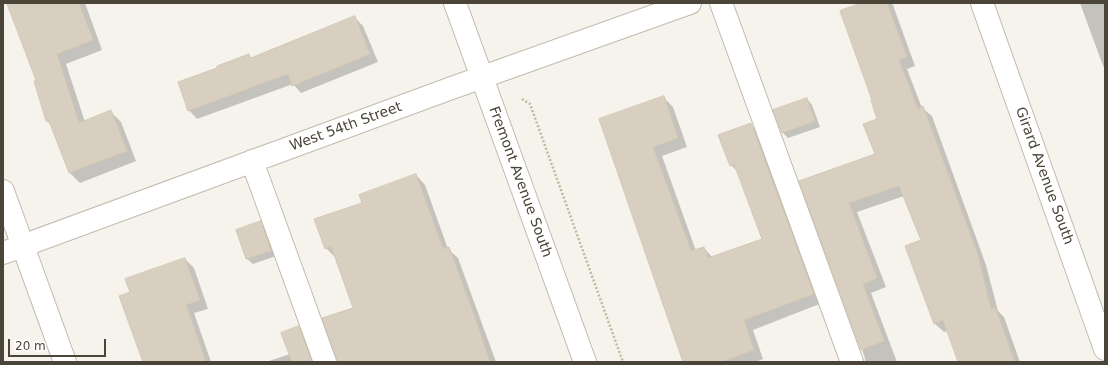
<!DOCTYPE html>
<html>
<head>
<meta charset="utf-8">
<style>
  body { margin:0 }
  #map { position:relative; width:1108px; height:365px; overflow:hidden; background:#f6f3ec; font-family:"DejaVu Sans",sans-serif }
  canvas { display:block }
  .frame { position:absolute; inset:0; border:4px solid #4b4439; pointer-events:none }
  .scale { position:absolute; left:8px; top:339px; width:98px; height:18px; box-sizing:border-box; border:2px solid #4b4439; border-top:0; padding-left:5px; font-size:12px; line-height:14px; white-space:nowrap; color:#4b4439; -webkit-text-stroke:3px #fff; paint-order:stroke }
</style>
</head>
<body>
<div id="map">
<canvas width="1108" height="365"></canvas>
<div class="frame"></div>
<div class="scale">20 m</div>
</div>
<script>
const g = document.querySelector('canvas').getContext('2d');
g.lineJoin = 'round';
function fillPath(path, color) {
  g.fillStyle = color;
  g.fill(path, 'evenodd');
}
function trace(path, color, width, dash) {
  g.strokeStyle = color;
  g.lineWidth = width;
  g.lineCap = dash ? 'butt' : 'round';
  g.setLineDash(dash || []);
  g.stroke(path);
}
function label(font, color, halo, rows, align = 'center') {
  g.font = font + ' "DejaVu Sans",sans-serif';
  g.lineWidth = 3;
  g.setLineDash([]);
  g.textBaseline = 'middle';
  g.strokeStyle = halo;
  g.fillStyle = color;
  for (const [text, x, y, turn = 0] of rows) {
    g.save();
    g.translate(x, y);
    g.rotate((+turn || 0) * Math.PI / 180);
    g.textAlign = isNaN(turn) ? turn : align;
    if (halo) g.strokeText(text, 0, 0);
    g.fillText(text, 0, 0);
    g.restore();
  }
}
fillPath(new Path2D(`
  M9,3H85L102,50L66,64L85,122L111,112L121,122L136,161L80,183L70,173L51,125L47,121L38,81Z
  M864,3H891L893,5L915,66L907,69L922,108L932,116L986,265L998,311L1004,317L1020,362H962L948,331L944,332L934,323L922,241L904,196L857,212L886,287L871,293L897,362H865V358L800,181L876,155L878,119L874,101Z
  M1080,3H1105V68L1103,66Z
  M355,18L363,26L378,62L301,93L293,84L197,119L189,110L219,68L248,55L252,59Z
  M663,97L673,107L687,147L662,156L696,251L704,248L713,258L763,239L738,172L731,165L750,124L759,133L822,303L753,330L763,359L755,362H684L600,120Z
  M807,99L812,105L820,127L788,138L782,132Z
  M416,175L425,185L448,249L458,258L496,362H344L354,308L336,257H335L326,248L363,203Z
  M260,223L266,228L276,256L253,264L247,259L237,231Z
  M185,259L194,268L208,309L194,313L211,362H144L131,293Z
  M299,328L307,336L317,362H266L290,354Z`), '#0003');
const building = new Path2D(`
  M7,3H79L93,40L57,54L79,123L111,110L127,151L69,173L49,121H46L34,81H36Z
  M861,3H887L907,57L899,60L918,109L923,106L978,255L991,309L995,307L1015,362H958L943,320L934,324L905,246L921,240L899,186L849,203L877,278L863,284L884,341L861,350L799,181L875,154L863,124L877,119L871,100H872L840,11Z
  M355,16L370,54L292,86L288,74L188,111L178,82L217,68V66L249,54L250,58Z
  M664,96L678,138L653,147L691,251L704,247L708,258L762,239L734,164L730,166L718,135L751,123L814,294L744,320L754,350L721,362H683L599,119Z
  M807,98L815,121L782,133L773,110Z
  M416,174L443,249L449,247L476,320L490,362H337L322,318L353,308L331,246L325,249L314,219L362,203L359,195Z
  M261,221L271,251L246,259L236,230Z
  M185,258L200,300L186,305L206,362H143L119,296L130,292L125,279Z
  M299,326L312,362H292L281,333Z`);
fillPath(building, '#d8cfc1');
trace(building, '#d3c7b4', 1);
const minor = new Path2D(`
  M455,3L585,362
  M721,3L852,362
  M982,3L1105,349
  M252,161L325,362
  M3,191L65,362
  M3,253L449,89L690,3`);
trace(minor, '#c2bbae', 24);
trace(new Path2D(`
  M522,99L530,104L623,362`), '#c4b79f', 2.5, [2, 2]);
trace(minor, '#fff', 22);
label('14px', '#4b4439', '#fff', [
  ["West 54th Street",346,127,-20],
  ["Girard Avenue South",1044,176,70],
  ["Fremont Avenue South",520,182,70]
]);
</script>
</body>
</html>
